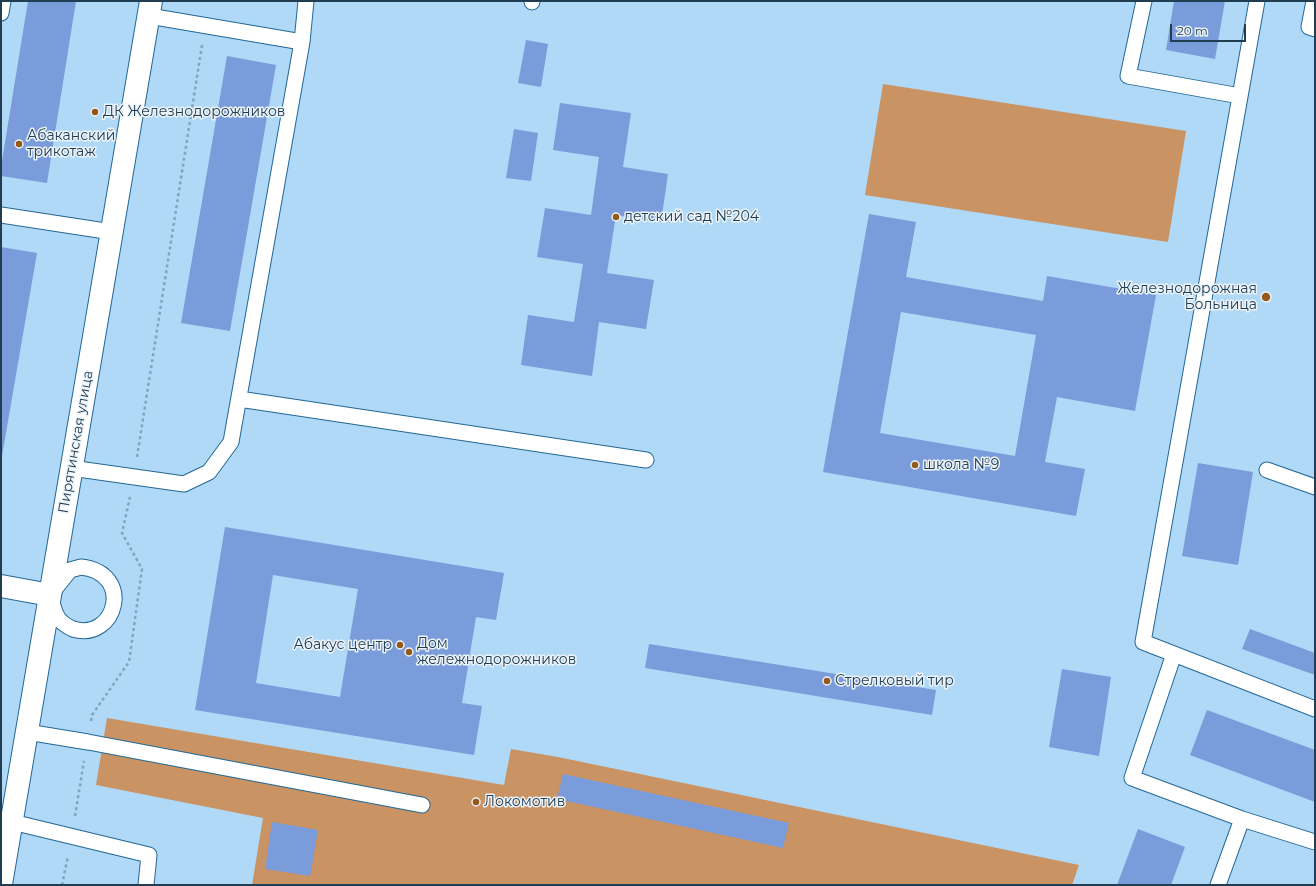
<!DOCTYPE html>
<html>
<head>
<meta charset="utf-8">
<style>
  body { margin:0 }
  #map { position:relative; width:1316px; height:886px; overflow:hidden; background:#b0d8f7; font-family:Montserrat,sans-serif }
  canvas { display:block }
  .frame { position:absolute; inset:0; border:2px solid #213d52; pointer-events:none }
  .scale { position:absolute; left:1170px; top:24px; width:76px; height:18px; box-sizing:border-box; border:2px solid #213d52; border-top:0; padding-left:5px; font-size:12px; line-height:14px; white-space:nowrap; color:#213d52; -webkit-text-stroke:3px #edf4f9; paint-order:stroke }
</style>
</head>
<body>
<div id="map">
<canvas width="1316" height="886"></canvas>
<div class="frame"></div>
<div class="scale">20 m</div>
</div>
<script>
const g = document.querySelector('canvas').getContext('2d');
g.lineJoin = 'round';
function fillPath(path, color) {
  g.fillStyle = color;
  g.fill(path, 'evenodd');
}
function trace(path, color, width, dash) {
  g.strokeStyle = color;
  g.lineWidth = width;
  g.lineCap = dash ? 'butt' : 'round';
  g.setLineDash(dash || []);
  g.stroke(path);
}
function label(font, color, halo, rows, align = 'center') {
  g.font = font + ' Montserrat,sans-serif';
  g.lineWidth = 3;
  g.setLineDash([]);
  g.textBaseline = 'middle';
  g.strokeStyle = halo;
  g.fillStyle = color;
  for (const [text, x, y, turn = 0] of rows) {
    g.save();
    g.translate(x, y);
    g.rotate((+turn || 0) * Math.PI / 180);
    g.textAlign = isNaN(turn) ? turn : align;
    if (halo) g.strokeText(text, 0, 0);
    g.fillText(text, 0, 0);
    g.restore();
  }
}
fillPath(new Path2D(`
  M883,84L1186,131L1168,242L865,195Z
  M107,718L504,785L511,749L558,757L1079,865L1072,885H252L263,818L96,785Z`), '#ca9363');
fillPath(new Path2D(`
  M28,1H76L47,183L1,176V167Z
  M1174,1H1225L1215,59L1166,50Z
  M526,40L548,44L541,87L518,83Z
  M227,56L276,65L230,331L181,323Z
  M560,103L631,113L623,167L668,174L661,222L616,215L607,273L654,280L646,329L599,322L592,376L521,365L528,315L574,322L583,264L537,257L545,208L591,215L599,157L553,150Z
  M514,129L538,133L531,181L506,178Z
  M869,214L916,222L906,277L1043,301L1047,276L1156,295L1135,411L1057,397L1045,462L1085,469L1076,516L823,472ZM901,312L1036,335L1015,456L880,433Z
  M1,247L37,253L2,456H1Z
  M1198,463L1253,472L1238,565L1182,556Z
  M225,527L504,573L496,620L476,617L462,703L482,706L474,755L195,710ZM273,575L358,589L340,697L256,683Z
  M1250,629L1315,653V675L1242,649Z
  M649,644L936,690L932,715L645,668Z
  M1062,669L1111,677L1099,756L1049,747Z
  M1207,710L1315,750V802L1190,755Z
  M563,774L789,823L783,848L557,799Z
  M272,822L318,830L310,876L265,869Z
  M1138,829L1185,847L1171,885H1117Z`), '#7a9cda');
const lane = new Path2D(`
  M1144,1L1128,76L1240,96
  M1257,1L1143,642L1315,709
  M1314,1L1309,27L1315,29
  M532,2V1
  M1,13L3,1
  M302,42L306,1
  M1,215L112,232
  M239,399L646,460
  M71,468L184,484L209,472L231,442L302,42L149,16
  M1267,470L1315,487
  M81,567C135,573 116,642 73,629C68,627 61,622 58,618C54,612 52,602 50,595L70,570Z
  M1174,654L1132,778L1242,819L1218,885
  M27,732L88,742L422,805
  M1242,819L1315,842
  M12,822L149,855L146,885`);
const secondary = new Path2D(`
  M1,586L50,595
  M1,884L151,1`);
trace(lane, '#226895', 17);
trace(secondary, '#226895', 24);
trace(new Path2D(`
  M137,457L202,45
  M91,721L92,715L129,662L142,569L122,533L130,497
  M75,816L84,761
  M62,885L68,856`), '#81a5c1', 2.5, [3, 3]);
trace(lane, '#fff', 15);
trace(secondary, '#fff', 22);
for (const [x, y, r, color] of [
  [95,112,4,"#945919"],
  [19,144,4,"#945919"],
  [616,217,4,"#945919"],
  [1266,297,5,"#945919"],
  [915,465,4,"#945919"],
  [400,645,4,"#945919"],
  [409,652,4,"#945919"],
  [827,681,4,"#945919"],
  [476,802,4,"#945919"]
]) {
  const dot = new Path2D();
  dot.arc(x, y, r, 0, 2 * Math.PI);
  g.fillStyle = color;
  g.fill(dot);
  trace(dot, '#edf4f9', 1.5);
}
label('14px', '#213d52', '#edf4f9', [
  ["ДК Железнодорожников",103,112],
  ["Абаканский",27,136],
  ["трикотаж",27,152],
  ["детский сад №204",624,217],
  ["Железнодорожная",1257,289,"right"],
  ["Больница",1257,305,"right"],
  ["школа №9",923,465],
  ["Дом",417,644],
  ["жележнодорожников",417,660],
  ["Абакус центр",392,645,"right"],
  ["Стрелковый тир",835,681],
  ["Локомотив",484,802]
], 'left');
label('14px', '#213d52', '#edf4f9', [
  ["Пирятинская улица",76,442,-80]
]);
</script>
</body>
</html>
